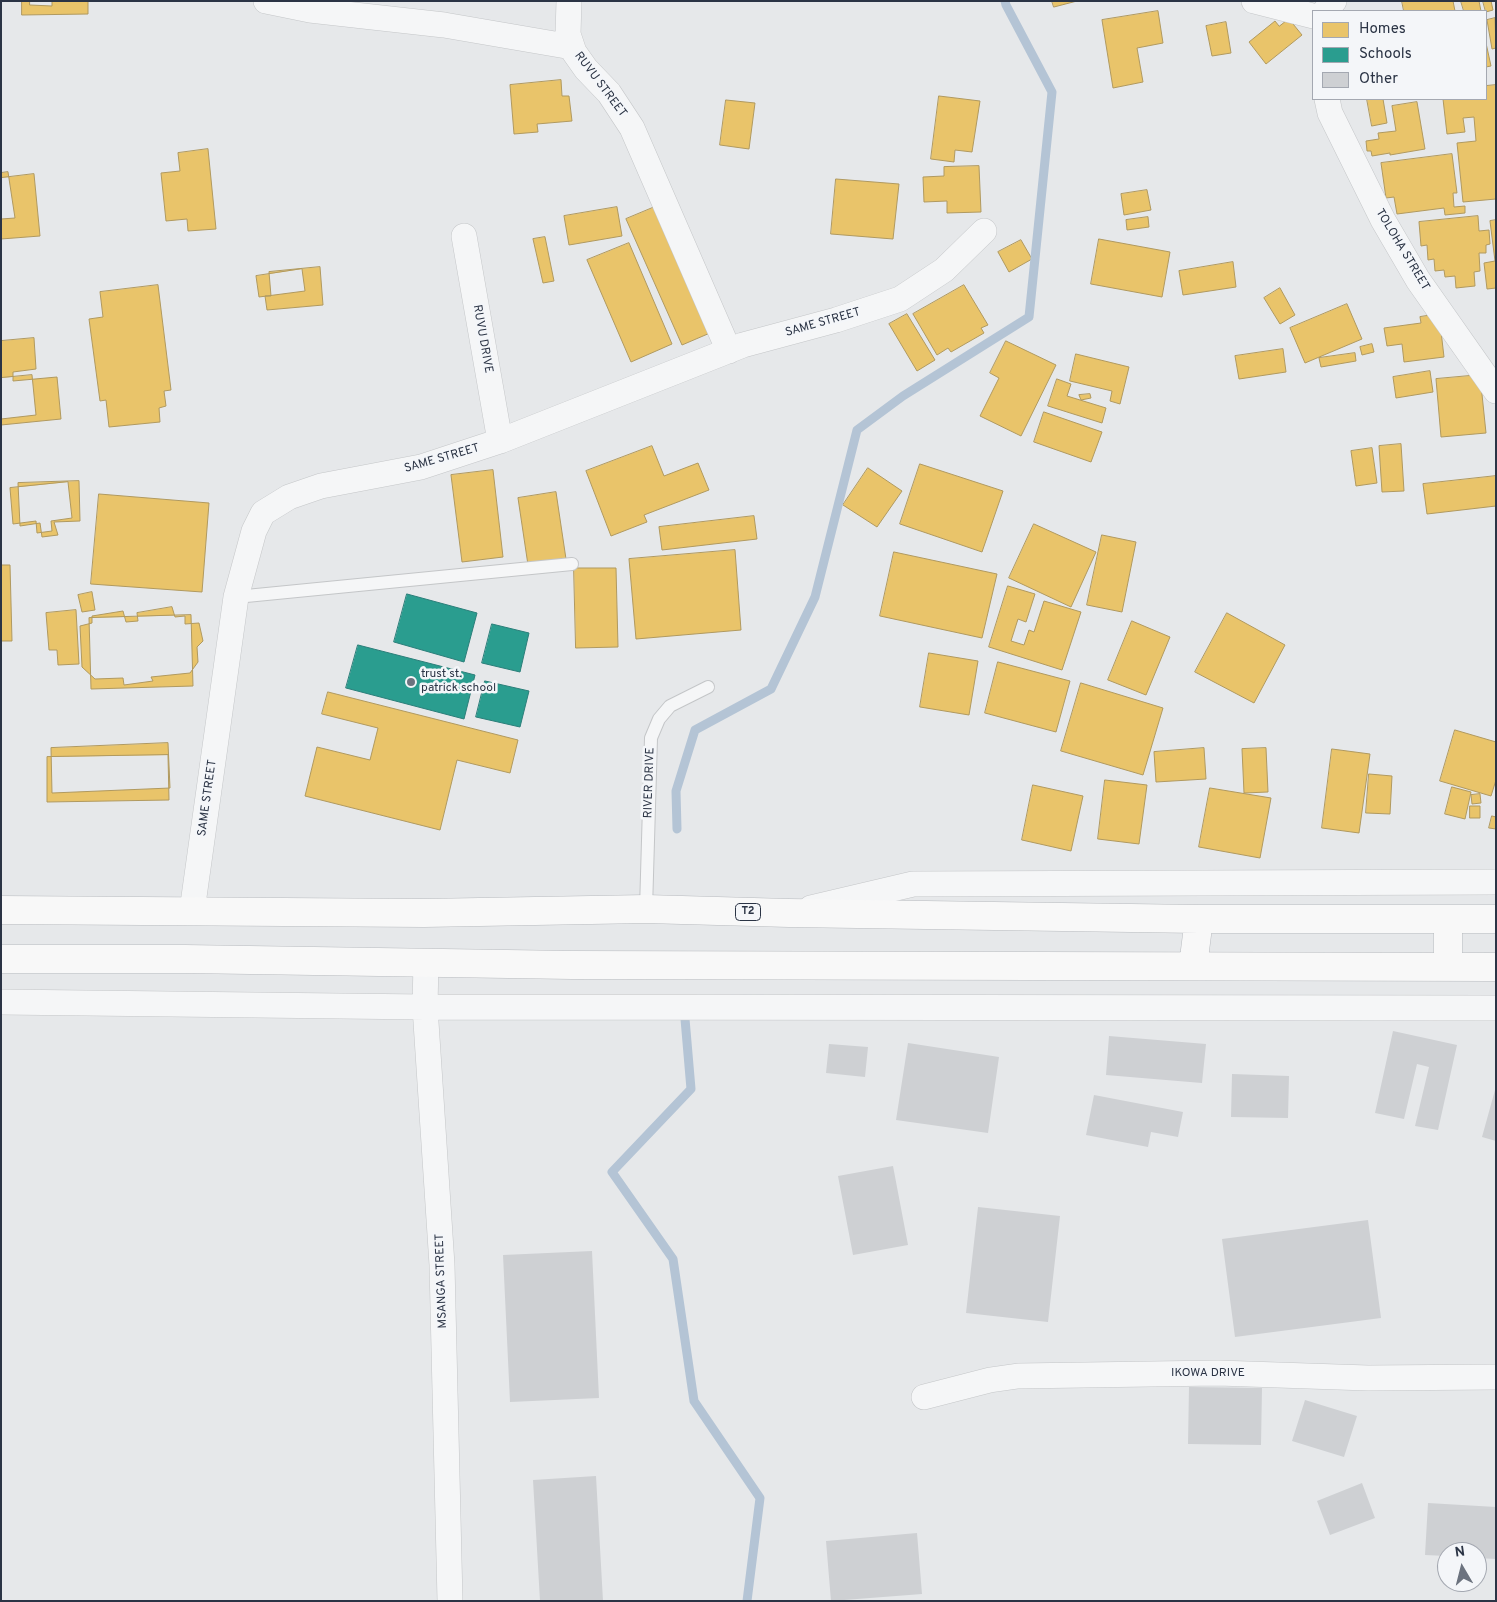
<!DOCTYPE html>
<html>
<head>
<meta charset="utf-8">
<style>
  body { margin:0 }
  #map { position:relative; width:1497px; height:1602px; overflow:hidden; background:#e6e8ea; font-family:Overpass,sans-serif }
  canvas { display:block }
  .frame { position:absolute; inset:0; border:2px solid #2b3445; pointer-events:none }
  .legend { position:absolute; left:1312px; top:10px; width:175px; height:90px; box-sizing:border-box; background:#f4f6f9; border:1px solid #a4a8b1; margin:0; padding:6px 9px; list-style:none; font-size:15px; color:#2b3445 }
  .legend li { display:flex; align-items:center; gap:10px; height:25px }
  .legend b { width:25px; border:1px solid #a4a8b1 }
  .north { position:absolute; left:1437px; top:1542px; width:50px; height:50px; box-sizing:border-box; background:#f4f6f9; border:1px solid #a4a8b1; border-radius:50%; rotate:352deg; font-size:14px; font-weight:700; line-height:20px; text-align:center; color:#2b3445 }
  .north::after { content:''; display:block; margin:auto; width:18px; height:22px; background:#6c737f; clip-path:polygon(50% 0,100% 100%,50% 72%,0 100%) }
</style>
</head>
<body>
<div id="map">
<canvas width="1497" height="1602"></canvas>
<div class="frame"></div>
<ul class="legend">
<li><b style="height:14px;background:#e9c46a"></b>Homes</li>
<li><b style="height:14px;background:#2a9d8f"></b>Schools</li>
<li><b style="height:14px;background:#ced0d3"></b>Other</li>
</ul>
<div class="north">N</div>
</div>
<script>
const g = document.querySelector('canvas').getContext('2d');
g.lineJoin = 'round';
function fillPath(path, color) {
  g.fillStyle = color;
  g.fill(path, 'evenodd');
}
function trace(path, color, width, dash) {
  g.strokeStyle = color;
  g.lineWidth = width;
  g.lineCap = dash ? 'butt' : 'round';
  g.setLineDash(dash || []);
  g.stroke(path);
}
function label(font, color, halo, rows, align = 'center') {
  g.font = font + ' Overpass,sans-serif';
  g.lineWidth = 5;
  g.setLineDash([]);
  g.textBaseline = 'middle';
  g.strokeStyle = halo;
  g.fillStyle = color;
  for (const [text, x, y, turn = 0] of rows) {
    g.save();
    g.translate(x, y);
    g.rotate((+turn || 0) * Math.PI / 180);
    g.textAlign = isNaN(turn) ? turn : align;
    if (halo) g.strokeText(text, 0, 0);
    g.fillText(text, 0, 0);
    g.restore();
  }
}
const homes = new Path2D(`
  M22,1H88V14L22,15Z
  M30,1H52V6L30,5Z
  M1052,1H1077L1054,7Z
  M1402,1H1453L1455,11H1404Z
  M1461,1H1479L1481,11H1464Z
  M1483,1H1491L1493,10L1486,12Z
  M1158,11L1163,43L1137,48L1143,82L1113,88L1102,20Z
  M1495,18L1496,48L1492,49L1487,20Z
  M1289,19L1302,35L1266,64L1249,42L1275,21L1279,26Z
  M1226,22L1231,53L1212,56L1206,26Z
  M1486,43L1491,66L1486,67Z
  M561,80L562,96H569L572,121L537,124L538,132L514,134L510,85Z
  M1496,85V199L1463,202L1457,143L1476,141L1474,117L1463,118L1465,132L1447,134L1443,99H1486V86Z
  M939,96L980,101L972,152L955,150L954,162L931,159Z
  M1367,99H1383L1387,123L1372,126Z
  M726,100L755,103L749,149L720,145Z
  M1417,102L1425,149L1390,155V153L1372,156L1371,151H1367L1366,141L1379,139L1378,133L1396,131L1392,106Z
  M208,149L216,229L188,231L187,219L166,221L161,173L180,171L178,153Z
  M1452,154L1457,193H1453L1454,207L1465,206V213L1445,215L1444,208L1397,214L1394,197L1386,198L1381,163Z
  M979,166L981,212L947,213V201L924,202L923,177L944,176V167Z
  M8,172L15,218L1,219V173Z
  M34,174L40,236L1,239V178Z
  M836,179L899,184L893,239L831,234Z
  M1147,190L1151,210L1124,215L1121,194Z
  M662,204L717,330L682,345L626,219Z
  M617,207L622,236L569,245L564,216Z
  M1478,216L1479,231L1489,230L1490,244L1486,245V253H1479L1480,271L1474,272L1475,286L1456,288L1455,276L1445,277L1444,270L1435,271L1434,259L1428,260L1427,245L1421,246L1419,222Z
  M1148,217L1149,227L1127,230L1126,220Z
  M1496,220V288L1487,289L1484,263L1495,261L1490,221Z
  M545,237L554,281L543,283L533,239Z
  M1099,239L1170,252L1162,297L1091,284Z
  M1021,240L1032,259L1009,272L998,252Z
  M629,243L672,344L631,362L587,260Z
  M1233,262L1236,287L1183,295L1179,271Z
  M320,267L323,305L267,310L265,296H271L269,272Z
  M302,269L305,291L259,297L256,276Z
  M158,285L171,390L164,391L166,406L159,408L160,422L109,427L106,400L100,401L89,319L103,317L100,292Z
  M964,285L988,325L981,328L984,333L951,352L948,348L937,355L913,314Z
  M1280,288L1295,315L1280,324L1264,298Z
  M1347,304L1362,339L1305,363L1290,328Z
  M907,314L935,360L917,371L889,324Z
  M1439,314L1444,357L1404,362L1402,344L1387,346L1384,328L1421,323L1420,317Z
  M34,338L36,369L13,372V381L57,377L61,419L1,425V341Z
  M1006,341L1056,365L1021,436L980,416L999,378L990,373Z
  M1372,344L1374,352L1362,355L1360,347Z
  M1283,349L1286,372L1239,379L1235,356Z
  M1355,353L1356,361L1321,367L1319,358Z
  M1076,354L1129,367L1120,404L1110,401L1112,391L1070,381Z
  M1430,371L1433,392L1396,398L1393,377Z
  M32,375L36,415L1,419V378Z
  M1480,375L1486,433L1441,437L1436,379Z
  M1057,379L1071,384L1067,396L1106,408L1102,423L1048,406Z
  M1090,394L1091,398L1081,400L1079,395Z
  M1044,412L1102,432L1091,462L1034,442Z
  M1401,444L1404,491L1382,492L1379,446Z
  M652,446L664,476L698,463L709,490L644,515L647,522L611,536L586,471Z
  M1372,448L1377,483L1356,486L1351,451Z
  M920,464L1003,491L982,552L900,524Z
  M868,468L902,491L877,527L843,505Z
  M493,470L503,557L462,562L451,475Z
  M1496,476V506L1427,514L1423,484Z
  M79,481L80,521L54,522L58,535L42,537L40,523L20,526L18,483Z
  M68,482L72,518L51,521L52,531L37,533L36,521L13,524L10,488Z
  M556,492L566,559L528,565L518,498Z
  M99,494L209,503L202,592L91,584Z
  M754,516L757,539L662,550L659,527Z
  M1034,524L1096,552L1071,607L1009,578Z
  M1102,535L1136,542L1122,612L1087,605Z
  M735,550L741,630L636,639L629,559Z
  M894,552L997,574L982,638L880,616Z
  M1,565H10L12,641H1Z
  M574,568H616L618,647L576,648Z
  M1008,586L1035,594L1026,622L1018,619L1011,641L1024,645L1029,630L1034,632L1044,601L1081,612L1062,670L989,647Z
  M92,592L95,610L82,612L78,595Z
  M172,607L175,617L185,616V624L199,623L203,641L197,647L198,662L190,673L151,677L153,681L124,685L123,678L95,679L82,667L80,626L92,623V616L123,611L126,622L138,621L137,613Z
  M76,610L79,664L58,665L57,650H49L46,613Z
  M1227,613L1285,645L1254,703L1195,672Z
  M191,615L193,686L91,689L89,618Z
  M1132,621L1170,637L1146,695L1108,680Z
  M929,653L978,661L969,715L920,707Z
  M998,662L1070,681L1056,732L985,713Z
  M1081,683L1163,708L1143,775L1061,751Z
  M328,692L518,740L510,773L457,760L440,830L305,796L317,747L370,760L378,728L322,714Z
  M1455,730L1496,742V780L1491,796L1440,781Z
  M168,743L170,788L52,793L51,748Z
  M1204,748L1206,779L1156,782L1154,752Z
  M1266,748L1268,792L1244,793L1242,749Z
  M1332,749L1370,754L1359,833L1322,828Z
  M168,755L169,800L47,802V757Z
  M1369,774L1392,776L1390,814L1366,813Z
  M1105,780L1147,785L1139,844L1098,839Z
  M1033,785L1083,796L1071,851L1022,840Z
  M1452,787L1471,792L1465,819L1445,814Z
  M1210,788L1271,798L1260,858L1199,847Z
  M1480,794L1481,803L1472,804L1471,795Z
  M1470,806H1480V818H1470Z
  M1492,816L1496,817V829L1489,828Z`);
fillPath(homes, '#e9c46a');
trace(homes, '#b0995f', 1);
const schools = new Path2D(`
  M407,594L477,613L464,662L394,642Z
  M492,624L529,633L520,672L482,663Z
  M358,645L475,675L464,719L346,688Z
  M485,681L529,691L520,727L476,717Z`);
fillPath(schools, '#2a9d8f');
trace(schools, '#2a7e79', 1);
trace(new Path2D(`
  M677,829L676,791L695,730L771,689L815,597L857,430L903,396L1029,317L1052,92L1006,5L1005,1
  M685,1019L691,1089L612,1172L673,1259L694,1401L760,1498L747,1601`), '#b4c4d5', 9);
fillPath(new Path2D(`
  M1393,1031L1457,1045L1438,1130L1415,1126L1429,1067L1417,1064L1404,1119L1375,1113Z
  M1109,1036L1206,1044L1202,1083L1106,1075Z
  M908,1043L999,1057L988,1133L896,1120Z
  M829,1044L868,1047L865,1077L826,1073Z
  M1232,1074L1289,1076L1288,1118L1231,1117Z
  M1495,1090H1496V1141L1482,1137Z
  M1094,1095L1183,1112L1178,1137L1151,1132L1148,1147L1086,1135Z
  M893,1166L908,1245L853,1255L838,1176Z
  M978,1207L1060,1216L1048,1322L966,1313Z
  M1368,1220L1381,1318L1235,1337L1222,1239Z
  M592,1251L599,1398L510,1402L503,1255Z
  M1189,1387L1262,1388L1261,1445L1188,1444Z
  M1305,1400L1357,1416L1344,1457L1292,1441Z
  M596,1476L603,1601H540L533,1480Z
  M1362,1483L1375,1518L1330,1535L1317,1501Z
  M1428,1503L1496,1507V1559L1477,1558V1552H1447V1556L1425,1555Z
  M917,1533L922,1594L831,1601L826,1541Z`), '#ced0d3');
const service = new Path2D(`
  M236,597L572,564
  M646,909L651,738L659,719L670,706L708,687`);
const minor = new Path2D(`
  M266,1L310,10L444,25L572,47
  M569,1L568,34L574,52L586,69L609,93L632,128L729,351
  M1254,1L1313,16
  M1325,11L1334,1
  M1327,99L1330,113L1383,220L1418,280L1496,391
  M464,236L500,441
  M811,908L913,884L1496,882
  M192,911L236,597L254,531L263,513L289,497L321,486L421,467L500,441L743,345L836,320L900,299L944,270L984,231
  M426,962L425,1007L442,1265L450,1601
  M1,1002L425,1007L1496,1008
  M924,1397L990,1380L1018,1376L1218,1373L1368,1378L1496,1377`);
const trunk = new Path2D(`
  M1,910L424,913L646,909L789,913L1199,919H1496
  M1448,919V967
  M1,959H185L572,965L1496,967
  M1193,966L1199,919`);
trace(service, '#c4c6c8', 14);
trace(minor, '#c4c6c8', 26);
trace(trunk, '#b8bbbf', 29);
trace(service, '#f5f6f7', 12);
trace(minor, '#f5f6f7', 25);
trace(trunk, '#f8f8f8', 28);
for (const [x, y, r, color] of [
  [411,682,5,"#6c737f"]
]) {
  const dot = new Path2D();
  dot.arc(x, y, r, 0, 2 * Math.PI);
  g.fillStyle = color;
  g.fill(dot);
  trace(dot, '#f4f6f9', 2);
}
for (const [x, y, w] of [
  [748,912,25]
]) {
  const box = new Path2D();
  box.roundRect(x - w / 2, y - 8.5, w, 17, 4);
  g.fillStyle = '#f4f6f9';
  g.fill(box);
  trace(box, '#2b3445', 1);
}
label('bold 11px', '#2b3445', null, [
  ["T2",748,912]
]);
label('12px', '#2b3445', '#f4f6f9', [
  ["RUVU STREET",600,85,53],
  ["TOLOHA STREET",1402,250,59],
  ["SAME STREET",823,323,-16],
  ["RUVU DRIVE",482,339,80],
  ["SAME STREET",442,459,-16],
  ["RIVER DRIVE",650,783,-88],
  ["SAME STREET",208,798,-82],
  ["MSANGA STREET",442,1281,-92],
  ["IKOWA DRIVE",1208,1374]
]);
label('12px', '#2b3445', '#f4f6f9', [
  ["trust st.",421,675],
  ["patrick school",421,689]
], 'left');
</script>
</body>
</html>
